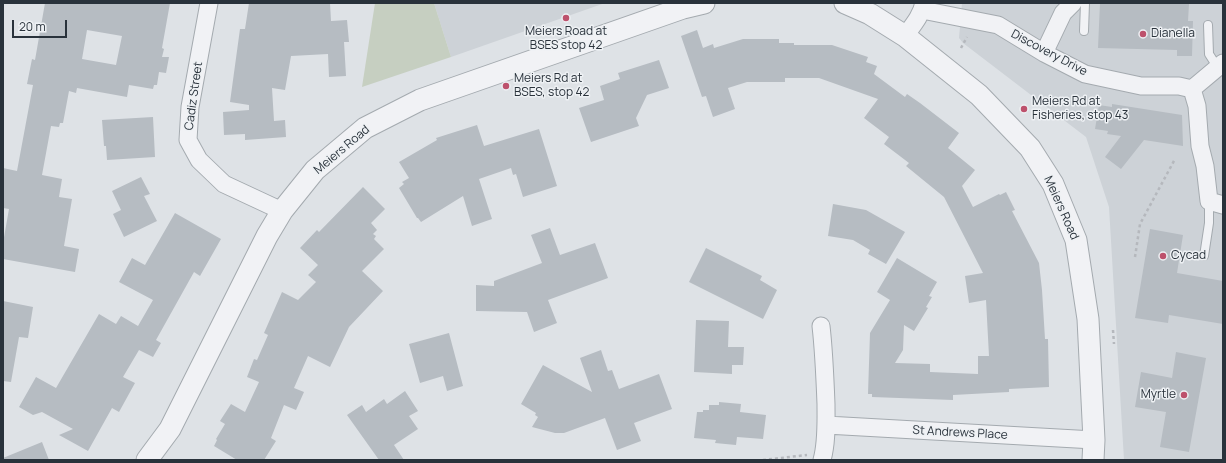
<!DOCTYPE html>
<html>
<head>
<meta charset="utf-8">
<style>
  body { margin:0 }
  #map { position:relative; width:1226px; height:463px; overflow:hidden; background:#dee2e6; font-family:Manrope,sans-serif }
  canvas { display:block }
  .frame { position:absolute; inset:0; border:4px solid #29323b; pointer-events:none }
  .scale { position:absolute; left:12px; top:20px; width:55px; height:18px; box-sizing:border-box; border:2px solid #29323b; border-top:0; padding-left:5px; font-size:12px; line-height:14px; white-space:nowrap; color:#29323b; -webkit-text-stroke:3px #eef1f4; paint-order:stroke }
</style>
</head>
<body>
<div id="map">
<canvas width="1226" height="463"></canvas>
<div class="frame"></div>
<div class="scale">20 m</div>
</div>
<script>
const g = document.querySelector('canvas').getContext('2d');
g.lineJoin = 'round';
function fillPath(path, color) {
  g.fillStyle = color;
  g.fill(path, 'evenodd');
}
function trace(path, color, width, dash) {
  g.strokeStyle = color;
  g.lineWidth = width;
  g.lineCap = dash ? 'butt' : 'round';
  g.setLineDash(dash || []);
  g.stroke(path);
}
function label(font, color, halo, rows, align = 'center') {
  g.font = font + ' Manrope,sans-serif';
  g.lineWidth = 3;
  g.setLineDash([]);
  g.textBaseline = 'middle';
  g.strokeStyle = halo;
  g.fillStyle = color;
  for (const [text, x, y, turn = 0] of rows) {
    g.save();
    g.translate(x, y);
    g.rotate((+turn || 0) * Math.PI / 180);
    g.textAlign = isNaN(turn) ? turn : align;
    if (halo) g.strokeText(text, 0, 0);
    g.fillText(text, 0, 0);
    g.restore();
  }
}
fillPath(new Path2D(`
  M434,3H605L451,57Z
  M962,3H1223V460H1124L1109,207L1086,137L963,43L959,38Z`), '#cdd2d7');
fillPath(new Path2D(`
  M375,3H434L451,57L362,87Z`), '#c6cfc1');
fillPath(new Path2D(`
  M45,3H170L162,48L164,49L162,57H169L166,73L159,72L157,85H154L153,89L129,85L127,97L77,88L76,93L69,91L63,123H60L59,127L51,126L42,175L62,179L59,197L72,199L64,246L79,249L75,272L3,259V243L9,209L3,208V168L17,171L33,85L27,84L32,59L35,60ZM87,30L122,36L116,65L82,59Z
  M249,3H330L331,21L347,20L349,42H344L346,76L329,77L328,54L291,56L285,90L272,88L274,121L285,120L286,137L245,140V134L224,135L223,112L249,110V105L230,102L240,29H245Z
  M1100,3L1189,4L1188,21H1193L1192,56H1177V50L1098,48Z
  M697,30L703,48L713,44L714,48L743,39H779V43H794V45H832L868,57L866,62L877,66L874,74L905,97L907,94L920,103L959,133L948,148L975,170L962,186L973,207L999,194L1000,195L1006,192L1015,210L1012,211L1039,263L1042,290L1045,339H1048L1049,387L1009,389V392L953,395V400L872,397V394H868L870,333L890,300L877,292L897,258L937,282L929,296L932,297L926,307L928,308L914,331L904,325L903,350L895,363L930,364V372L978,374V356H989L986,300L969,303L965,276L983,273L944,197L906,166L909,163L884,144L889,137L864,118L878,99L819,78H785V82H747L728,88L735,109L713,117L706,96L702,97L681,36Z
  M659,60L669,88L647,95L636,118L639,126L591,142L579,108L604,100L600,86L620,79L618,73Z
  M1112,104L1182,115L1183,146L1144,140L1121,169L1105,157L1121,136L1107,134L1108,131L1095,129L1099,105L1112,107Z
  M153,117L155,157L107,160L106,146H104L102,120Z
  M477,125L484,146L539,129L557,186L523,197L516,174L513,175L511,168L479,179L492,219L472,226L463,196L421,222L418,218H417L399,188L404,184L402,182L409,178L399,162L437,140L436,138Z
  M141,177L150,194L144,196L157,221L124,237L113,214L121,210L112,191Z
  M363,187L385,209L371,223L377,230L373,234L376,236L374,239L384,249L362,271L383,291L349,327L330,367L308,356L294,388L304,392L296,410L284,405L271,438L276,441L264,460H237L214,446L217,440L216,439L225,424L220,421L231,404L245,412L259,382L247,377L254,359L257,360L268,335L264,333L282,292L298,300L316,282L308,275L318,265L300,248L317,230L319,232Z
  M833,204L866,210L905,232L886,264L868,254L870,250L853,240L828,236Z
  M175,213L221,239L200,276L194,272L156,340L161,343L153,357L139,350L123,377L135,383L119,412L112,408L88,451L59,435L73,429L42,412L33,415L19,407L36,377L56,388L99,314L116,324L121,316L138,326L153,300L119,282L132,258L145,265Z
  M550,228L560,255L595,243L608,278L548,300L557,323L534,332L527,312L476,311V285L494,286V281L542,263L531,235Z
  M1150,229L1183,235L1177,273L1223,281V324L1169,315L1168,323L1135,318Z
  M706,248L762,276L760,280L777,290L763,319L689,282Z
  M3,301L33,307L28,338L19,337L11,382L3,381Z
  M696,320L729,321L728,347H744L743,365H732V374L694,372Z
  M449,333L463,386L447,391L443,376L420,383L409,344Z
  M601,350L608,371L612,370L619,389L659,374L672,409L634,423L641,441L617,450L605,418L564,433H555L532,427L538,417L535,415L536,413L521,404L543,365L592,392L580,358Z
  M1176,352L1206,358L1189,452L1160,447L1166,412L1135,407L1141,372L1172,378Z
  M405,391L418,411L409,416L418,429L394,445L404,460H379L347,415L362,405L366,412L384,399L387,404Z
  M719,402L741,404L740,412L766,415L763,439L737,437L736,445L715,443L716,440L694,438L697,412H703V410H709V405H719Z
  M42,442L49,460H3V458Z`), '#b6bcc2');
const service = new Path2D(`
  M1208,25L1209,54L1218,68
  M1084,31L1085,3
  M1204,256L1209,223V201`);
const minor = new Path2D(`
  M209,3L190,107L188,140L199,160L224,184L282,211
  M922,10L998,25L1044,53L1085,74L1141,86H1179L1192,89
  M905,36C913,25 921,16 924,3
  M1044,53L1063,13L1073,3
  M1192,89L1197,106L1200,146L1205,166L1209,201L1223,205
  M1192,89L1223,63
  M821,326C824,352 825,378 826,404C826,422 827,442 822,460
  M826,425L1094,440`);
const tertiary = new Path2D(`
  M845,3L870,14L905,36L979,95L1030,148L1053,184L1076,240L1088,319L1094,440L1093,460
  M147,460L170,429L267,236L282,211L315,170L365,128L420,100L683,8L704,3`);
trace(service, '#a4aaaf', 10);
trace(minor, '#a4aaaf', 19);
trace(tertiary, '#a4aaaf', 23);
trace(new Path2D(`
  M961,48L967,37
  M1135,257L1140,224L1175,159
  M1113,330L1114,344
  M763,460L807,455`), '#b5b8bd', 2.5, [3, 3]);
trace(service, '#f1f2f5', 8);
trace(minor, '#f1f2f5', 17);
trace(tertiary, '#f1f2f5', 21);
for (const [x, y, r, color] of [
  [566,18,4,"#bd516c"],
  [1143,34,4,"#bd516c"],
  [506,86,4,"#bd516c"],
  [1024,109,4,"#bd516c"],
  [1163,256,4,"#bd516c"],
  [1184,395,4,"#bd516c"]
]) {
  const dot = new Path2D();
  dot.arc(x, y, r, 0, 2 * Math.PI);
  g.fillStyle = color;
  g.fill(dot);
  trace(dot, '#eef1f4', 1.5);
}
label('12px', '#29323b', '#eef1f4', [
  ["Meiers Road at",566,32,"center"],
  ["BSES stop 42",566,46,"center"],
  ["Dianella",1151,34],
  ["Meiers Rd at",514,79],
  ["BSES, stop 42",514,93],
  ["Meiers Rd at",1032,102],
  ["Fisheries, stop 43",1032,116],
  ["Cycad",1171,256],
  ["Myrtle",1176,395,"right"]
], 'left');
label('12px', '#29323b', '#eef1f4', [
  ["Discovery Drive",1049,53,28],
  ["Cadiz Street",194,96,-82],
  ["Meiers Road",342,150,-40],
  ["Meiers Road",1061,208,66],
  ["St Andrews Place",960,433,3]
]);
</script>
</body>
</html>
